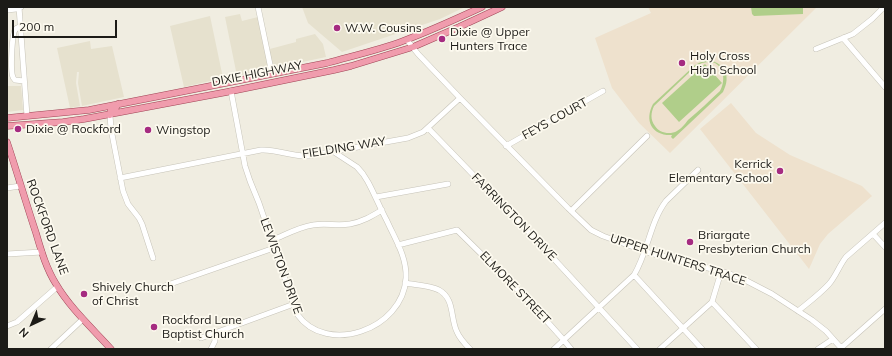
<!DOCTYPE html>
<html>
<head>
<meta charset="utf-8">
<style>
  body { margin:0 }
  #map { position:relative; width:892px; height:356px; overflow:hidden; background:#f0ede1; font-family:Mulish,sans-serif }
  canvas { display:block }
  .frame { position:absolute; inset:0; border:8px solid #1c1b17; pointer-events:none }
  .north { position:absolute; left:12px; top:304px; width:40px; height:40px; -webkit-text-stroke:3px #fdfaef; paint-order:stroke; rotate:224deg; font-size:11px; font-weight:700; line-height:16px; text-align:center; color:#1c1b17 }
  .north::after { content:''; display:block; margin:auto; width:14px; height:18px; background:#1c1b17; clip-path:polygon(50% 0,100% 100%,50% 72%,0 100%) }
  .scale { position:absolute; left:12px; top:20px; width:105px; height:18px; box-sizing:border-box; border:2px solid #1c1b17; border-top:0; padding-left:5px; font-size:12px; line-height:14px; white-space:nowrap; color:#1c1b17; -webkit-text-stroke:3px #fdfaef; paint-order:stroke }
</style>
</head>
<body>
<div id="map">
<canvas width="892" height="356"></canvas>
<div class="frame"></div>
<div class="north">N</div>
<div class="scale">200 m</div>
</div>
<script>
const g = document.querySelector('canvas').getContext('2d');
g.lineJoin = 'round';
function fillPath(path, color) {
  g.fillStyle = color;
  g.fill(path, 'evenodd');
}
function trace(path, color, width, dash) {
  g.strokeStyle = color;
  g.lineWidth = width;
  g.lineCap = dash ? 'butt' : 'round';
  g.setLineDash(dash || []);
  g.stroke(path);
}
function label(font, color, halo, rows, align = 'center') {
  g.font = font + ' Mulish,sans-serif';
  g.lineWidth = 3.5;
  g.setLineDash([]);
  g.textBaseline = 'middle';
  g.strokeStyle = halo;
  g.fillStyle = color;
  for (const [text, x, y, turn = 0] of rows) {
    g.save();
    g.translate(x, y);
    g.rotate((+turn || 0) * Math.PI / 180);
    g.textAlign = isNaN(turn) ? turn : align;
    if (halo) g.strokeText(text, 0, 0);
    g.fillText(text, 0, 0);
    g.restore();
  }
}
fillPath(new Path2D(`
  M302,7H465L440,19L342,52L308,23Z
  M240,14L242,21L258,17L266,50L296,42V39L315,34L323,44L326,57L237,76L225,17Z
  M210,16L223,78L184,87L170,26Z
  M90,41L91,49L112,46L124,97L82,106L78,83L79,72H77L76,83L80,106L70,108L57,48Z
  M7,86H21L23,110L7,112Z`), '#e6e1ce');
fillPath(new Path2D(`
  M648,7H817L670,153L639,123L612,88L595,38L651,13Z
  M731,103L756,133L790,155L862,186L872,196L828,234L820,244L809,269L700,129Z`), '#eee1cd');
fillPath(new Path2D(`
  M751,7H803V14L754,16L752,14Z
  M705,60C724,61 732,75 723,92L673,139L671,137L672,135C652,136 644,121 653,104L695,65ZM708,62C710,63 712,62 715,63C725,69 725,82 720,91C709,101 699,111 688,120C685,124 681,129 677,131C670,135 659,133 655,126C650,119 651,113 654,106L696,66L702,63Z
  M705,64L722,83L679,122L662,103Z`), '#b0ce8a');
const minor = new Path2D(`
  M19,7L27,116
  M258,7L272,74
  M7,10L16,9L21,7
  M20,27C17,28 17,27 15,30C12,35 10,71 13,77C13,78 14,79 15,80L24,81
  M843,38L885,87
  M407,40L418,54L460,98L568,208L591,230L603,236L650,253L712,269L730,274L745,280L772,294L812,320L826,331L842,349
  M816,49L853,34L872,19L884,7
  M231,91L245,166L250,181L259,203L297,314C326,356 403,330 406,278C407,257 395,239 387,221C380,208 375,195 368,182L363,174L357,167L334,152
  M110,115L111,129L123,191L128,204L139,218L142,224L153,258
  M428,128L543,247L637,349
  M506,146L603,91
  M120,178L261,150C277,149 292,157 308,156L408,138L423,132L460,98
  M7,188L20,186
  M376,197L448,184
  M571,211L647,136
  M873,234L885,247
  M272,240C285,235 299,227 313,225C325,223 338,226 350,224C362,222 372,216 382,210
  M398,245L457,230L527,299L562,338L571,349
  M7,254L42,252
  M634,275L702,349
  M405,283C416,285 429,285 439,290C455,299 450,318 457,332C460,339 465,344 470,349
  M156,289L274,248
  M712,302L756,349
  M798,311C809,302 820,294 829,284C836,276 839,266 846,257L885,223
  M7,326L17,322L57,287
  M201,338L294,304
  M841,348L885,309
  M51,349L83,319
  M211,349L215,341L214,333
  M554,349L634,275C648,252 650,222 666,201L698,170
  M660,349L712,302L721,272
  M818,349L833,339`);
const major = new Path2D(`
  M110,115L111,110L115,109L118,104
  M7,118L27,116L89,110L327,63C352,56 379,50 403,41C430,31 456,19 482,7
  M7,126L63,122L84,119L227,92L334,70L351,66L413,47L459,27L502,7
  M7,142C17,172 26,203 36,233C41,250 46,268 56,284C70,308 92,328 111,349`);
trace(minor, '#c6c3b8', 6);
trace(major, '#9f4455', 7);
trace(minor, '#fff', 5);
trace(major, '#f09cad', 6);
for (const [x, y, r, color] of [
  [337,28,4,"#a52b81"],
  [442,39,4,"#a52b81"],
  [682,63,4,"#a52b81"],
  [18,129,4,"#a52b81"],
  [148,130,4,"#a52b81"],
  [780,171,4,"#a52b81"],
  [690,242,4,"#a52b81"],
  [84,294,4,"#a52b81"],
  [154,327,4,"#a52b81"]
]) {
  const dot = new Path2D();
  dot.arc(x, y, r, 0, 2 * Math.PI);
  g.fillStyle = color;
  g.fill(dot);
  trace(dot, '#fdfaef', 1.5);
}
label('12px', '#1c1b17', '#fdfaef', [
  ["W.W. Cousins",345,28],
  ["Dixie @ Upper",450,32],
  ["Hunters Trace",450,46],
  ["Holy Cross",690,56],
  ["High School",690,70],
  ["Dixie @ Rockford",26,129],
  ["Wingstop",156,130],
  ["Kerrick",772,164,"right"],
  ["Elementary School",772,178,"right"],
  ["Briargate",698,235],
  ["Presbyterian Church",698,249],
  ["Shively Church",92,287],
  ["of Christ",92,301],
  ["Rockford Lane",162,320],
  ["Baptist Church",162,334]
], 'left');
label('12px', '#1c1b17', '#fdfaef', [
  ["DIXIE HIGHWAY",257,74,-11],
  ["FEYS COURT",555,119,-29],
  ["FIELDING WAY",344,148,-9],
  ["FARRINGTON DRIVE",514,217,46],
  ["ROCKFORD LANE",47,227,70],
  ["UPPER HUNTERS TRACE",678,260,18],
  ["LEWISTON DRIVE",281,266,70],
  ["ELMORE STREET",515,288,46]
]);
</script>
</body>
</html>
